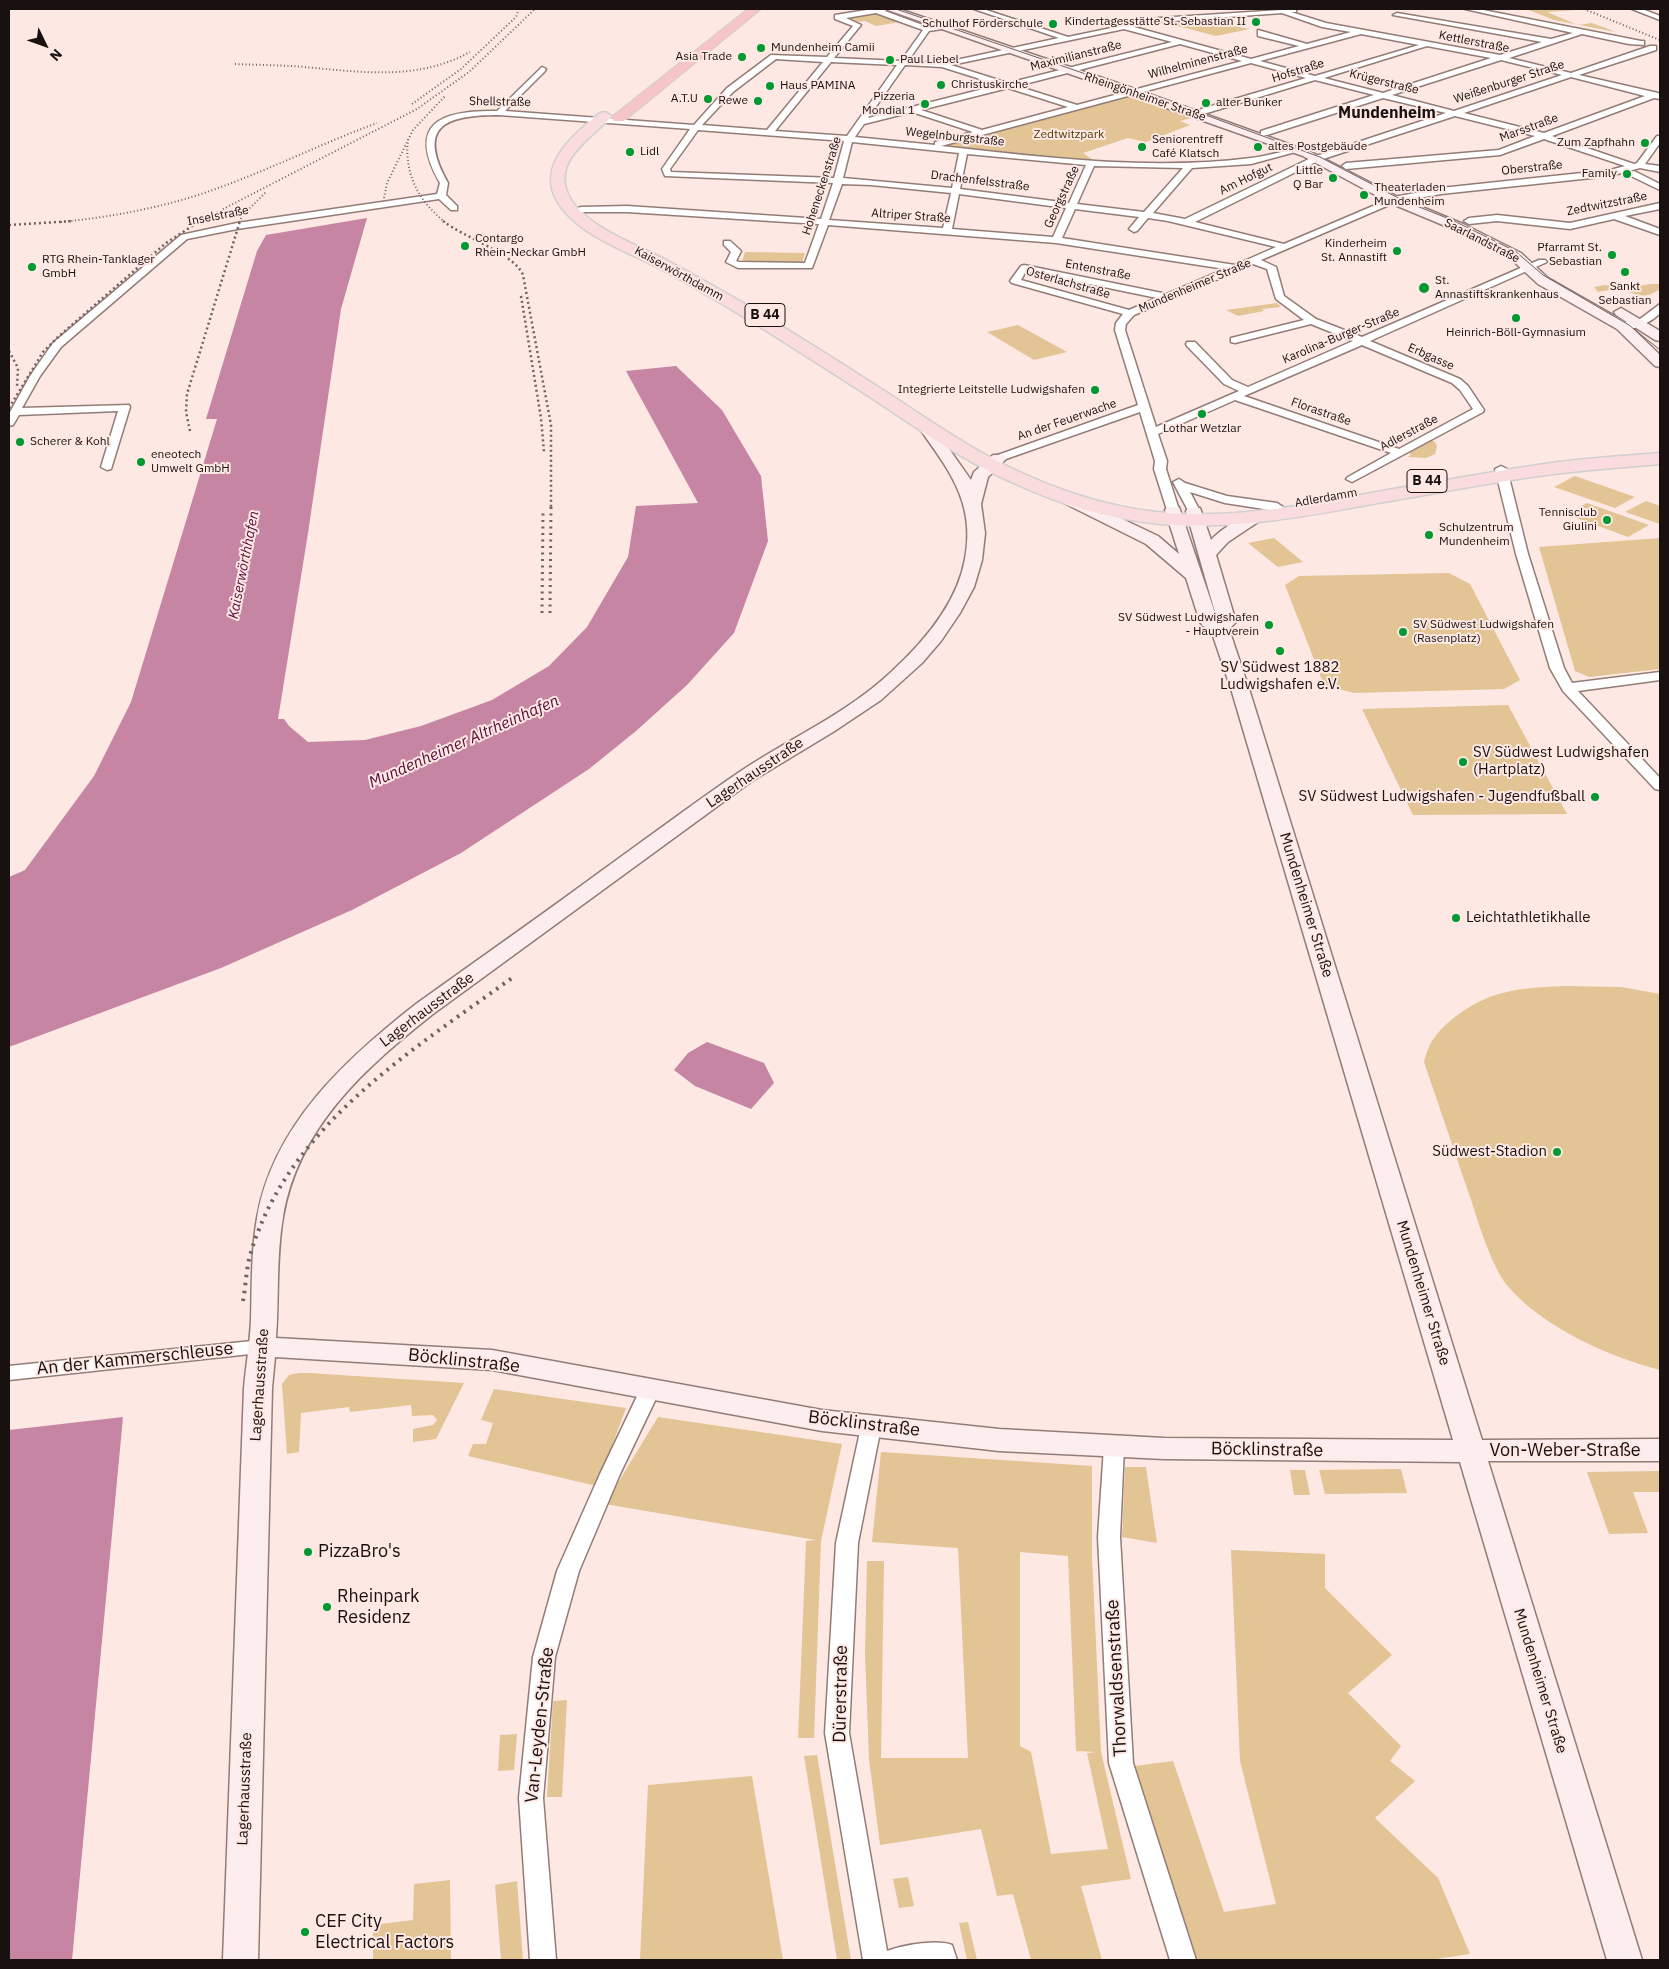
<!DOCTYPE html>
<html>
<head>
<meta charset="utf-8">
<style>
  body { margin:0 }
  #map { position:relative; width:1669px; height:1969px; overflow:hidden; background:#fde8e3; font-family:"IBM Plex Sans",sans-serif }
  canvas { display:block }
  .frame { position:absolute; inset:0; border:10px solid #19110f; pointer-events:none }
  .north { position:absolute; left:20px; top:20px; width:50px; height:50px; -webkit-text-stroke:4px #fde8e3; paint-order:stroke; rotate:132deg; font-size:14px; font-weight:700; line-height:20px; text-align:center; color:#19110f }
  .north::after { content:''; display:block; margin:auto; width:18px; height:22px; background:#19110f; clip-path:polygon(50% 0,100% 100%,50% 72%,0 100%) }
</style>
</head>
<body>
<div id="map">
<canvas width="1669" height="1969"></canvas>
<div class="frame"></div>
<div class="north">N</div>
</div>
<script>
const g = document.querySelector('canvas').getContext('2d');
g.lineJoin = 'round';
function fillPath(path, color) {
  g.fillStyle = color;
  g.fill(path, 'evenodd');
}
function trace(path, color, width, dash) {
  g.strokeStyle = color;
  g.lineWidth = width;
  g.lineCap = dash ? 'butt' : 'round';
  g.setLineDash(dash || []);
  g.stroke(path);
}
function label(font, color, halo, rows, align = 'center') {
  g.font = font + ' "IBM Plex Sans",sans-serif';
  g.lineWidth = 4;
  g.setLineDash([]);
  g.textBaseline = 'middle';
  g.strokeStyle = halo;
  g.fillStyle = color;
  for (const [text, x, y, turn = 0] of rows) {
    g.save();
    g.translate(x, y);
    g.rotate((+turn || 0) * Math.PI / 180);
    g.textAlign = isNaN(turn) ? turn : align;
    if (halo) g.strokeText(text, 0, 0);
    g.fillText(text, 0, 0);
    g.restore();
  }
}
fillPath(new Path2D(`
  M1526,9H1573L1576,10L1547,12L1578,25L1592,23L1616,32L1554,20Z
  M874,12L899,22L876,26L865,21L858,22L848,19V17Z
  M1212,18L1221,19L1233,26L1250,29L1216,36L1162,22Z
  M1131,95L1198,116L1180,121L1190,125L1146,142L1128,138L1083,153L1093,160L948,146V144Z
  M745,252L805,253L802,264L742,262Z
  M1651,284H1660V289C1641,302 1637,292 1618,290C1612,289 1604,291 1598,292L1594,287L1604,285L1631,287Z
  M1277,303L1281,307L1262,309L1264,311L1238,316L1226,310Z
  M1018,325L1067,352L1034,360L987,332Z
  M1431,440L1435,442L1437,446L1435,454L1426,458L1408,457L1411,455L1409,453Z
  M1575,476L1635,497L1615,508L1554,487Z
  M1646,501L1660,506V524L1625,512Z
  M1587,503L1649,525L1628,537L1566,514Z
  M1274,538L1303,562L1278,567L1248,543Z
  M1660,538V669L1589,677L1575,671L1539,547Z
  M1449,573L1470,584L1520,680L1504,689L1354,693L1324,685L1285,585L1299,576Z
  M1508,705L1567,814L1413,815L1362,709Z
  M1565,986L1621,987L1660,994V1370C1609,1357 1540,1326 1506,1284C1492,1266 1479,1225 1472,1203C1456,1156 1440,1109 1424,1062C1428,1044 1436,1033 1450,1021C1487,990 1519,988 1565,986Z
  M299,1373H309L464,1383L436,1439L413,1442V1429L433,1425L437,1420L433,1415L412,1416L411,1405L350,1412L349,1407L301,1413L299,1452L287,1454L282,1384L289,1375Z
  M494,1389L626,1408L597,1486L468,1456L473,1444H486L493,1423L481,1420Z
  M658,1417L842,1444L821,1541L814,1738H798L806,1541L816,1540L605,1504Z
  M881,1452L1092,1466V1557L1101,1752L1131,1879L1081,1886L1102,1960H1031L1013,1894L997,1896L981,1829L880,1845L869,1759L865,1653L867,1561H884L881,1758H968L958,1548L872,1542ZM1020,1552L1068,1556L1076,1751L1096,1752L1087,1753L1108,1849L1051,1854L1031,1752L1020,1746Z
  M1125,1467H1146L1157,1543L1122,1537Z
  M1401,1469L1407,1493L1325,1494L1319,1470Z
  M1290,1470H1305L1310,1495H1294Z
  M1660,1471V1492H1633L1648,1533L1609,1534L1587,1472Z
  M1231,1550L1325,1554V1588L1392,1655L1348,1693L1401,1746L1390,1761L1415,1781L1375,1818L1438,1878L1470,1954L1429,1960H1196L1135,1766L1173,1761L1224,1912L1276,1904L1240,1761Z
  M567,1700L562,1797H547L553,1701Z
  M517,1734L514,1770L498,1771L500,1735Z
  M817,1755L851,1960H837L804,1756Z
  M752,1776L783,1960H640L648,1785Z
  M908,1877L914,1906L899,1908L893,1879Z
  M450,1880L451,1960H373V1925L413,1920L414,1884Z
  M517,1881L523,1960H501L495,1885Z
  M968,1922L977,1960H967L959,1923Z`), '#e2c495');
fillPath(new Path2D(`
  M367,218L341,309L308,533L278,719H284L289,726L308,742L365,740L421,726L492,700L549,666L587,627L628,557L636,506L698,503L626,371L676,366L722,410L761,476L768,541L734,633L687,685L636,731L589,769L461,853L352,910L221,968L9,1047V877L25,870L94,776L131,702L217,419H206L257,251L266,235Z
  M707,1042L764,1063L774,1083L751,1109L695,1086L674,1070L688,1053Z
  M123,1417L72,1960H9V1430Z`), '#c585a3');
const street = new Path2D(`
  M873,9H887L885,11L928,27L955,23V27L929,31L908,61L942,63L1059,38L974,9H983L1068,37L1159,18L1296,9V12H1291L1326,23L1500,55L1542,42L1393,15L1397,13L1551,39L1573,33L1465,9H1478L1641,41H1644V45L1629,44L1582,34L1509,58L1571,73L1650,46H1656V50L1579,75L1658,93L1660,95V99L1654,98L1552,136L1634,164L1637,163L1657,136H1660V143L1645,164L1660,166V172L1640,168L1610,176L1441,194L1396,202L1261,260L1276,267L1284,296L1316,319L1362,337L1539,260H1545L1547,262L1370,341L1460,379L1468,386L1484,410L1483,412L1352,482L1346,479L1348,477L1391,453L1235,400L1158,434L1167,461L1166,469L1179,510L1173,514L1167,510L1154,469L1155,461L1140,412L1003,460H995L993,458L995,456L1138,405L1115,330L1116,323L1123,314L1012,283L1010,281L1021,266L1024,265L1167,294L1225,269L1056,243L828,225L812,268H738L726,262L731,252L724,245V241H730L741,251L736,261L739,262L805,263L819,224L627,212H578V208L581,207L627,206L821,219L833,183L665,176L662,169L690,129L499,115C445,115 416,126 448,183L446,195L457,206V210H451L439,199L237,229L187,239L61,347L40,376L22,408L129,405L130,407L111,469L107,470L101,467L118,411L19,415L13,425L9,426V414L30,376L53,343L181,235L237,223L437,194L440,183C406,123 441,110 497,111L542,67L546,69L545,71L505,111L694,125L727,88L771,55L827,57L853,26L835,19V15ZM876,13L923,30L901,61L834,58L861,25L846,18ZM1282,13L1322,27L1351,32L1307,44L1258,30V36L1299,46L1251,59L1134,27L1159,22ZM1124,29L1172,42L1008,83L951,65ZM1361,34L1419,45L1315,76L1260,61ZM1180,44L1242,61L1077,105L1017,86ZM1427,46L1491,58L1383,93L1324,78ZM776,59L823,62L767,130L702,125L733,92ZM1501,60L1562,75L1454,111L1392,95ZM831,62L897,65L847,136L775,131ZM1251,63L1306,78L1201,109V113H1207L1315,80L1374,95L1261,131V135H1267L1383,98L1446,113L1313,157L1185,219L1153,213L1192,168L1251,164L1310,148L1306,145C1288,150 1269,156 1251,158C1148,171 1042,157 941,146ZM905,65L942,67L999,85L868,118ZM1571,77L1645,96L1544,133L1464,113ZM1008,88L1068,107L982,130L921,110ZM912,112L973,132L935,142V145L855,137L864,124ZM1455,116L1535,136L1499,150L1346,163L1342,166L1346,169L1500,155L1544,139L1625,166L1610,170L1441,188L1394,197L1284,244L1195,222L1320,160ZM698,130L844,141L834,178L671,172L670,169ZM852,142L959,153L952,188L843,178ZM967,154L1086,165L1069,203L960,189ZM1094,166L1183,168L1144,212L1077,204ZM842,184L871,185L951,193L943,228L829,220ZM959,194L1066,208L1053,237L952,229ZM1075,209L1139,217L1129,229L1134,232L1137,231L1148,218L1168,221L1276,247L1235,265L1062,238ZM1253,264L1267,269L1276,299L1304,320L1231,338V342L1235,343L1311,324L1353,341L1248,387L1232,380L1195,342H1187L1186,344L1187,346L1224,384L1239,391L1156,427L1125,330L1126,324L1134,315ZM1026,271L1157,298L1129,310L1021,280ZM1362,345L1452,383L1460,390L1473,409L1399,449L1244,396Z
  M1632,9H1642L1660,16V20Z
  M1634,171L1660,184V190L1631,176V172Z
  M1660,203V209L1625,216L1660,229V235L1614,219L1570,229L1497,221L1469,224L1464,221L1469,218L1497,215L1570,223Z
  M1660,304V313C1652,322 1628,335 1617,326L1618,324L1640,319Z
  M1501,466L1507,469L1528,554L1564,668L1572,683L1660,672V680L1578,691L1660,778V790L1655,789L1563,691L1550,668L1516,554L1495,469Z
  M1179,479L1185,483L1227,496L1277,503L1283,507L1277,511L1225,503L1190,492L1200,511L1194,515L1190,514L1173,482Z
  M262,1340L269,1342L272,1347L269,1352L9,1380V1366Z
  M650,1383L657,1385L660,1390L620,1474L579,1571L555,1657L543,1798L556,1960H530L519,1798L533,1657L557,1571L600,1474L640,1390L643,1385Z
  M871,1419L878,1422L881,1427L858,1543L849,1733L887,1951C903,1945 937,1939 952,1945L957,1960H863L825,1733L836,1543L861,1427L864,1422Z
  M1114,1439L1121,1442L1124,1447L1120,1537L1133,1763L1196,1960H1170L1109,1763L1098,1537L1104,1447L1107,1442Z`);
const secondary = new Path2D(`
  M885,9H899L1138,90L1311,152L1398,197L1463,224L1521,253L1548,278L1627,323L1660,355V367L1655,366L1617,329L1538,284L1511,259L1455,230L1390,203L1303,156Z
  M1621,308L1660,331V341L1655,340L1616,315L1614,312Z
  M925,420L930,422L971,480L974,472L993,455H1005L1007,458L988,477L981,504L985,533L982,560L974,587L960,613L941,641L922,663L881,700L833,732L752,781L433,1014C366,1067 298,1127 283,1217C276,1257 279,1298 276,1338L492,1350L822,1410L999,1429L1164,1438L1453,1440L1232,692L1211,630L1203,626L1200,622L1186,578L1146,544L1064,503L1062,500L1064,497H1076L1158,536L1179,554L1165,510L1167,507H1179L1217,619L1186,511L1188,508H1200L1211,540C1220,530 1248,510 1261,514L1263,517L1261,520L1228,542L1216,555L1236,622L1229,629L1250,692L1482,1440L1660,1439V1461H1488L1642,1960H1607L1460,1462L1164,1459L999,1451L822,1431L492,1370L275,1357L272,1388L258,1960H223L244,1388C246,1365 250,1343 251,1320C252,1286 251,1252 257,1218C273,1125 346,1059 416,1004C477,960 539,917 600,872C646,839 691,805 738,773C788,739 845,715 890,673C923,643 957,604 965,559C976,502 948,469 917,425L920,422Z`);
const primary = new Path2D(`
  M605,112L612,116C592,138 553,159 568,194C582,226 640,246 668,261C742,300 813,345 883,390C925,417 965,446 1009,467C1056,490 1105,506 1156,512C1240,521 1323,501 1405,487C1454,479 1502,470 1551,463C1587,458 1624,456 1660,453V464C1628,467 1595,469 1562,473C1510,479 1459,489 1407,498C1325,512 1244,531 1160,524C1111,519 1061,505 1016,484C963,461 917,428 870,397C800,352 730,306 657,267C624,250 567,231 553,192C542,159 578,131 600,113Z`);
const highway = new Path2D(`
  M748,9H761L624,121H614L612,118L614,115Z`);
trace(street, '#937c76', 3);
trace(secondary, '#937c76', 3);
trace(primary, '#d1cfcf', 3);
trace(highway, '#d1cfcf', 2);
fillPath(street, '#fff');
fillPath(secondary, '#fceeef');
fillPath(primary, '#fadcdf');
fillPath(highway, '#f6c5c9');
trace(new Path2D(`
  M896,9L1211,117L1320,157L1404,201L1452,220L1515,251L1543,275L1629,325L1660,350`), '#6f625f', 1);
trace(new Path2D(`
  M1584,9L1660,40
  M235,64C258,65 281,65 304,67C361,72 418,81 470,52
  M412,104L461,69L516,17L519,9
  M408,139C404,173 418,201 445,222
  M384,198L387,183L413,130L446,95
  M61,222C111,217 160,208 207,192C265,172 320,144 377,123
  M198,222L417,109L469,72L535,9
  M239,222L243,215L266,192`), '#6f625f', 2, [1, 2.5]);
trace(new Path2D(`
  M443,221C463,237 515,254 523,275L551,425V508
  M9,225L73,221
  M521,296L541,418L544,452
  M9,351L18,368L17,387
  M9,408L43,352L58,337L166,243L200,221
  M190,431L186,412L187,394L240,221`), '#6f625f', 2.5, [2, 3]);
trace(new Path2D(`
  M542,613L543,512
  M550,613L551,506`), '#6f625f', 3, [2, 4.5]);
trace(new Path2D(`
  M243,1301C246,1285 246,1268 251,1252C289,1126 411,1051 512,978`), '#6f625f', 4, [2.5, 5.5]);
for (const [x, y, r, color] of [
  [1256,22,5,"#009831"],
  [1053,24,5,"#009831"],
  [761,48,5,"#009831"],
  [742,57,5,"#009831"],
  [890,60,5,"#009831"],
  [941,85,5,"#009831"],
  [770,86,5,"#009831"],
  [708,99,5,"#009831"],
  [758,101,5,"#009831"],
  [1206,103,5,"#009831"],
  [925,104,5,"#009831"],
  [1645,143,5,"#009831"],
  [1142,147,5,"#009831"],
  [1258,147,5,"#009831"],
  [630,152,5,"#009831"],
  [1627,174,5,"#009831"],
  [1333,178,5,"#009831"],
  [1364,195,5,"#009831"],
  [465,246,5,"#009831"],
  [1397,251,5,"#009831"],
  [1612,255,5,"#009831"],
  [32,267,5,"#009831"],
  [1625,272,5,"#009831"],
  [1424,288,6,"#009831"],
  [1516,318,5,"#009831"],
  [1095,390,5,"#009831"],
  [1202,414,5,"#009831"],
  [20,442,5,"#009831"],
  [141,462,5,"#009831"],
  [1607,520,5,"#009831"],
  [1429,535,5,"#009831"],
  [1269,625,5,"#009831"],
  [1403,632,5,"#009831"],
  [1280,651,5,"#009831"],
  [1463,762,5,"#009831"],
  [1595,797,5,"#009831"],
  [1456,918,5,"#009831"],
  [1557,1152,5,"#009831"],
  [308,1552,5,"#009831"],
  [327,1607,5,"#009831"],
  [305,1932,5,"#009831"]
]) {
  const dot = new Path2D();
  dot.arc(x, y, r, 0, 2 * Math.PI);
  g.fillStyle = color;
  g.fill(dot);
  trace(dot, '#fde8e3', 2);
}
label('12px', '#19110f', '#fde8e3', [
  ["Kindertagesstätte St. Sebastian II",1246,22,"right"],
  ["Schulhof Förderschule",1043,24,"right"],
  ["Mundenheim Camii",771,48],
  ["Asia Trade",732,57,"right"],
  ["Paul Liebel",900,60],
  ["Christuskirche",951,85],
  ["Haus PAMINA",780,86],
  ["Pizzeria",915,97,"right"],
  ["Mondial 1",915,111,"right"],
  ["A.T.U",698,99,"right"],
  ["Rewe",748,101,"right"],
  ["alter Bunker",1216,103],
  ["Seniorentreff",1152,140],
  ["Café Klatsch",1152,154],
  ["Zum Zapfhahn",1635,143,"right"],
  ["altes Postgebäude",1268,147],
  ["Lidl",640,152],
  ["Little",1323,171,"right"],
  ["Q Bar",1323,185,"right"],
  ["Family",1617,174,"right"],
  ["Theaterladen",1374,188],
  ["Mundenheim",1374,202],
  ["Contargo",475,239],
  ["Rhein-Neckar GmbH",475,253],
  ["Kinderheim",1387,244,"right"],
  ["St. Annastift",1387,258,"right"],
  ["Pfarramt St.",1602,248,"right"],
  ["Sebastian",1602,262,"right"],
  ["RTG Rhein-Tanklager",42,260],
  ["GmbH",42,274],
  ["St.",1435,281],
  ["Annastiftskrankenhaus",1435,295],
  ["Sankt",1625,287,"center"],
  ["Sebastian",1625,301,"center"],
  ["Heinrich-Böll-Gymnasium",1516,333,"center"],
  ["Integrierte Leitstelle Ludwigshafen",1085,390,"right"],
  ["Lothar Wetzlar",1202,429,"center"],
  ["Scherer & Kohl",30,442],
  ["eneotech",151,455],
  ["Umwelt GmbH",151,469],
  ["Tennisclub",1597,513,"right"],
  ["Giulini",1597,527,"right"],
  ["Schulzentrum",1439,528],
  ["Mundenheim",1439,542],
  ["SV Südwest Ludwigshafen",1259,618,"right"],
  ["- Hauptverein",1259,632,"right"],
  ["SV Südwest Ludwigshafen",1413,625],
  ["(Rasenplatz)",1413,639]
], 'left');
label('12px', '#19110f', '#fde8e3', [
  ["Kettlerstraße",1474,42,11],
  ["Maximilianstraße",1076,56,-14],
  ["Wilhelminenstraße",1198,62,-15],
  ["Hofstraße",1298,71,-17],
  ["Krügerstraße",1384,82,14],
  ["Weißenburger Straße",1509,82,-18],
  ["Rheingönheimer Straße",1145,97,19],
  ["Shellstraße",500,102,1],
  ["Marsstraße",1529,128,-20],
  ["Wegelnburgstraße",955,137,6],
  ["Oberstraße",1532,168,-6],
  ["Am Hofgut",1246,179,-26],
  ["Drachenfelsstraße",980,181,7],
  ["Hoheneckenstraße",822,186,-72],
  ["Georgstraße",1062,197,-65],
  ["Zedtwitzstraße",1607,204,-11],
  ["Inselstraße",218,216,-11],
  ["Altriper Straße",911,216,4],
  ["Saarlandstraße",1482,241,27],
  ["Entenstraße",1098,270,11],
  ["Kaiserwörthdamm",679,274,29],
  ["Osterlachstraße",1068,283,16],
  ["Mundenheimer Straße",1195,286,-23],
  ["Karolina-Burger-Straße",1341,336,-23],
  ["Erbgasse",1431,357,24],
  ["Florastraße",1321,412,19],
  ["An der Feuerwache",1067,420,-19],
  ["Adlerstraße",1409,433,-28],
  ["Adlerdamm",1326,498,-10]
]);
label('12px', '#513807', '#fde8e3', [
  ["Zedtwitzpark",1069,135]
]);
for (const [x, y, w] of [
  [765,315,40],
  [1427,481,40]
]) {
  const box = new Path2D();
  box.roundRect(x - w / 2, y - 11.5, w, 23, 4);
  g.fillStyle = '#fde8e3';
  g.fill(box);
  trace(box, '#19110f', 1);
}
label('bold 14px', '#19110f', null, [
  ["B 44",765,315],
  ["B 44",1427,481]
]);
label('italic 14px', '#570938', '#fde8e3', [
  ["Kaiserwörthhafen",244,565,-79]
]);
label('15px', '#19110f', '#fde8e3', [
  ["SV Südwest 1882",1280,668,"center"],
  ["Ludwigshafen e.V.",1280,685,"center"],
  ["SV Südwest Ludwigshafen",1473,753],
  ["(Hartplatz)",1473,770],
  ["SV Südwest Ludwigshafen - Jugendfußball",1585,797,"right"],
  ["Leichtathletikhalle",1466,918],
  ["Südwest-Stadion",1547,1152,"right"]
], 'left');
label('15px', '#19110f', '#fde8e3', [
  ["Lagerhausstraße",755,773,-34],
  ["Mundenheimer Straße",1306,905,73],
  ["Lagerhausstraße",427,1010,-37],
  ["Mundenheimer Straße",1423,1293,73],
  ["Lagerhausstraße",260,1385,-86],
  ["Mundenheimer Straße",1540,1681,73],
  ["Lagerhausstraße",245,1789,-88]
]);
label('bold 16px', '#19110f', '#fde8e3', [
  ["Mundenheim",1387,113]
]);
label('italic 16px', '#570938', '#fde8e3', [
  ["Mundenheimer Altrheinhafen",464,742,-24]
]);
label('18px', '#19110f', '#fde8e3', [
  ["An der Kammerschleuse",135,1359,-6],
  ["Böcklinstraße",464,1361,6],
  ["Böcklinstraße",864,1424,7],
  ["Böcklinstraße",1267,1450,1],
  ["Von-Weber-Straße",1565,1451],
  ["Thorwaldsenstraße",1117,1678,-93],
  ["Dürerstraße",841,1694,-89],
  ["Van-Leyden-Straße",540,1725,-84]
]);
label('18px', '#19110f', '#fde8e3', [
  ["PizzaBro's",318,1552],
  ["Rheinpark",337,1597],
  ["Residenz",337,1618],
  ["CEF City",315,1922],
  ["Electrical Factors",315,1943]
], 'left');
</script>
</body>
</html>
